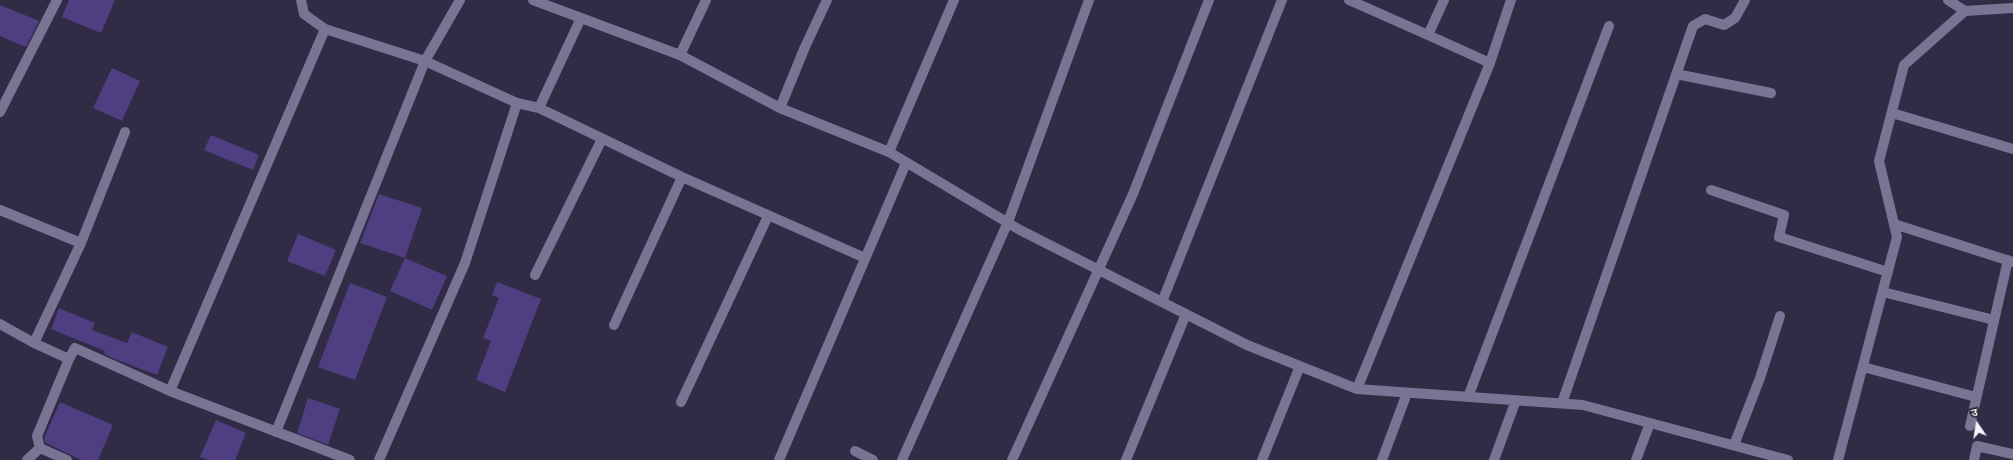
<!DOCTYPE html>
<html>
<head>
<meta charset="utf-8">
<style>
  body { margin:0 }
  #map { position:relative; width:2013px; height:460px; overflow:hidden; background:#312c45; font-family:Helvetica,"Noto Sans Devanagari",sans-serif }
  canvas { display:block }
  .north { position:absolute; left:1957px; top:404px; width:40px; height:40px; -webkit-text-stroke:3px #191722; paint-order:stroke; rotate:347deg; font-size:11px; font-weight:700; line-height:16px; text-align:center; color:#f4f3fd }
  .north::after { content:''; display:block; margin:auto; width:14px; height:18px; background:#f4f3fd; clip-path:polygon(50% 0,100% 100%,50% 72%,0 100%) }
</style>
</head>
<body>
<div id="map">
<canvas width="2013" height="460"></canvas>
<div class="north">उ</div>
</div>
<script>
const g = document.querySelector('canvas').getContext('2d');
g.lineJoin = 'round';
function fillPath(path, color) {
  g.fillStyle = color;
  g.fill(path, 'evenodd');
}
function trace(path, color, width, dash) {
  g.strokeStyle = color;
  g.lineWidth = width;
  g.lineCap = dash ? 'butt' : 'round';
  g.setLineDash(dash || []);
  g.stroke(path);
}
fillPath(new Path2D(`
  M69,0H115L101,33L62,17Z
  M0,5L39,21L26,47L0,36Z
  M112,68L140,81L122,121L93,108Z
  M211,135L259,155L253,170L204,150Z
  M379,194L422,208L405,258L360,243Z
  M298,234L336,250L325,276L287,261Z
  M405,258L447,276L432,310L390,291Z
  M497,282L541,299L505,392L476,380L491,341L483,338L499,298L492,295Z
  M350,283L387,297L355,380L318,367Z
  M59,308L95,323L92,330L127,343L132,332L168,347L157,375L115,359L104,354L105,351L51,329Z
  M308,398L340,409L328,445L297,433Z
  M60,402L113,425L98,460H81L46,443L44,438Z
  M216,420L246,433L235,460H208L200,457Z`), '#4f3e81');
trace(new Path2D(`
  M301,0L304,14L325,29L425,61L517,103
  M533,0L680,55L780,108L889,152L1020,230L1162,302L1247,345L1357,389L1583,405L1788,460
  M1349,0L1428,35
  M1444,0L1428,35L1490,63
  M1948,0L1965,11
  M680,55L706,0
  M1676,74L1771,93
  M539,108L682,177L865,258
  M780,108L805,47L827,0
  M0,112L57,0
  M1892,113L2013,149
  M889,152L954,0
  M1711,190L1784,215L1779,237L1888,272
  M0,210L81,243L34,343L0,324
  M1894,224L2013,262
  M81,243L125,132
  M535,275L602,139
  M1883,292L1994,320
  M1162,302L1282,0
  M614,325L682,177
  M34,343L69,359L37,436L40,448L67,460
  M69,359L75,348L170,391L350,460
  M1863,367L1976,397
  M1357,389L1490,63L1511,0
  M170,391L325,29
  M1468,397L1609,26
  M681,402L768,216
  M1562,403L1693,26L1705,19L1724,25L1735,18L1745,0
  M1970,426L2008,260
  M276,432L425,61L460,0
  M1734,445L1760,378L1780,316
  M855,451L873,460
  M27,460L40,448
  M379,460L465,263L517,103L539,108L581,18
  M779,460L906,163
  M902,460L1008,222L1089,0
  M1012,460L1133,194L1209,0
  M1126,460L1186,314
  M1262,460L1300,366
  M1382,460L1407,393
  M1494,460L1516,400
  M1636,460L1650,423
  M1838,460L1897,237L1879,161L1904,65L1965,11L2013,8
  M1974,460L1977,446L2013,454`), '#797494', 10);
</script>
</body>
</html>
